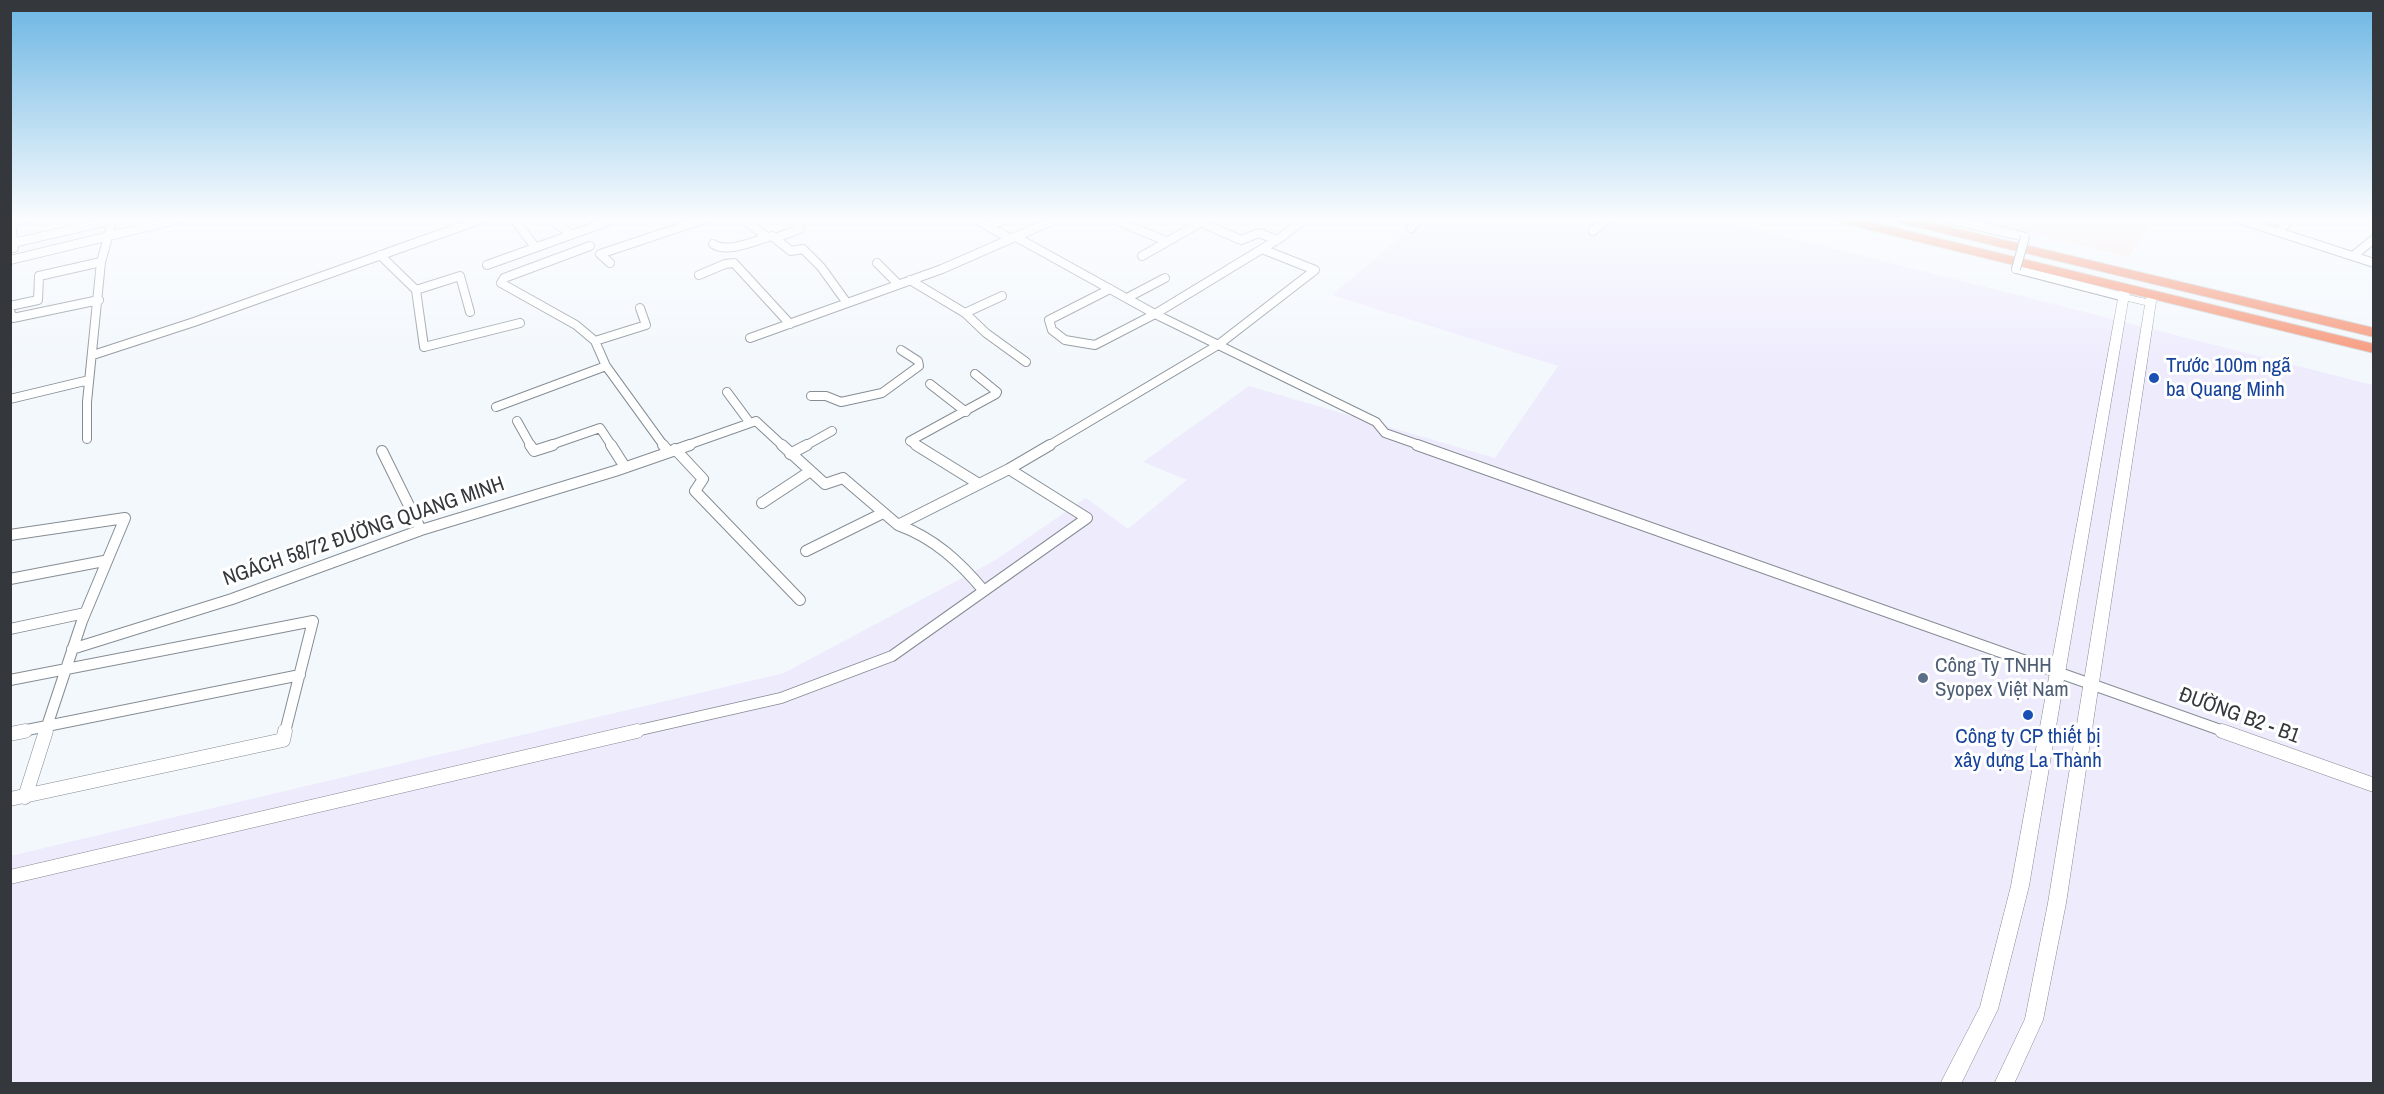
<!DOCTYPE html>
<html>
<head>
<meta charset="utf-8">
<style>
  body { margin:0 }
  #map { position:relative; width:2384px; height:1094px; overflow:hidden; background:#f3f8fd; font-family:"Archivo Narrow",sans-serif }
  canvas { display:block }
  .frame { position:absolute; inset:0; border:12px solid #34373b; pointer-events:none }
</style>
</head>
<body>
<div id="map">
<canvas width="2384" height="1094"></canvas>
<div class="frame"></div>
</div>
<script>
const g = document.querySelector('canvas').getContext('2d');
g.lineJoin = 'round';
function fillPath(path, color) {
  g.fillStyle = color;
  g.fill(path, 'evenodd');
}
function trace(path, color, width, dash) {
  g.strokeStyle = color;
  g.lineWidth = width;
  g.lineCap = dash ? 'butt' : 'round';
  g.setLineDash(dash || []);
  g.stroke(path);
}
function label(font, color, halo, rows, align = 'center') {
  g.font = font + ' "Archivo Narrow",sans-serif';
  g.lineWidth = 6;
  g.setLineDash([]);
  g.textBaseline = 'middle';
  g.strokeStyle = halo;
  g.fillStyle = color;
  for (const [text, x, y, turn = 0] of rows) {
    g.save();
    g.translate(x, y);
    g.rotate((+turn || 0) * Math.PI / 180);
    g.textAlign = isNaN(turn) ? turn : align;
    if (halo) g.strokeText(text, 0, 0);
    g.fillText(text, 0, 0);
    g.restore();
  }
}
fillPath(new Path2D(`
  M1971,219H2154L2128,257Z`), '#fde8e9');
fillPath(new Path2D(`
  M1421,219H1717L2373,385V1083H11L10,856L784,673L994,561L1086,498L1128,529L1187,480L1143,462L1249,386L1495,458L1558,366L1332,295Z`), '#eeebfd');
const streetFar2 = new Path2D(`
  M514,219L535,247
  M743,219L767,237
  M975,219L1011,239
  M1113,219L1166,241
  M1947,219L2025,237
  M2238,219L2374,263
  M2274,219L2287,223
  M1202,223L1241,240L1259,233L1277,240
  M557,224L571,234
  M988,226L1007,219
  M1411,228L1420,219
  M1593,231L1606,219
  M2279,232L2290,219
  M1016,237L1155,314L1376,422L1385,433L1422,446
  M775,238L800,229L794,221L801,219
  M13,243L113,220
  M713,244C728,254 756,240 772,236L791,251L803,249L821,267L847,303
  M590,246L504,278L501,283L576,325L595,341L606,366L664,446
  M14,248L11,222L26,219
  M380,255L416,290L424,347L520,323
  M1142,256L1207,219
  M2353,256L2374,239
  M10,260L180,219
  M610,263L600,254L705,219
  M877,263L898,284
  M487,265L615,219
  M2016,269L2124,297
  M699,275L725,264L734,263L790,324
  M910,280L965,313L986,333L1026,362
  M1110,289L1049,320L1052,330L1065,340L1095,345L1155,314L1280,238L1305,219
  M416,290L460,276L470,312
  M1127,298L1165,278
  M10,306L38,300L39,276L101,262
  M10,311L13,318L99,300
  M965,313L1002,296
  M750,338L942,269L1056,219
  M595,341L646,325L640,308
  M93,355L194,322L482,219
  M930,384L966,412
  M727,392L750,423
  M811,396H826L841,402L882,393L919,366L918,361L901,350
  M10,399L89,380
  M496,407L606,366
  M517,421L531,446
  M87,439V402L101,262L113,219
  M548,446L600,428L612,446
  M685,446L756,421L783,446
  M805,446L832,431
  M918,446L910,441L996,394L997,392L975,374
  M1048,446L1218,345L1315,270L1262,249`);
const streetFar1 = new Path2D(`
  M530,445L534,451L553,445
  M611,445L625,467
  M663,445L668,451
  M782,445L825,484L843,478L898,525L1009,469L1050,445
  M916,445L979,484
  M1417,445L2226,732
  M675,449L703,479L695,491L800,600
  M382,451L421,530
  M790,454L807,445
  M762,503L809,472
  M898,525C934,538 960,562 984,591
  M10,535L125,518
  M806,551L883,513
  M10,579L104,561
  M10,629L85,613
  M72,649L232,599L421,530L615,471L690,445
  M10,680L313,621L285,732
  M17,732L300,675
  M45,732L82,621L125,518
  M631,732L781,698L892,656L1087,518L1009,469`);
const street = new Path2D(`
  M2222,731L2374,785
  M10,734L25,731
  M25,797L46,731
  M10,799L283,740L285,731
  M10,877L637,731`);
const secondary = new Path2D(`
  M2125,285L2130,288L2129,295L2146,299L2148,293H2156L2157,295L2066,903L2043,1020L2014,1084H1994L2025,1019L2048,903L2145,305L2128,301L2029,886L1998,1009L1961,1084H1940L1980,1007L2011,886L2120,288Z`);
const highway = new Path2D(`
  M1836,219H1858L2374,344V353L1838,222Z
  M1894,219H1916L2374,328V337L1901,223Z`);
trace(streetFar2, '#858d94', 10);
trace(streetFar1, '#858d94', 12);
trace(street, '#858d94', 15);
trace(secondary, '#858d94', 1);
trace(highway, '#d2d3d4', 2);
trace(streetFar2, '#fff', 8);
trace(streetFar1, '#fff', 10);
trace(street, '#fff', 14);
fillPath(secondary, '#fff');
fillPath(highway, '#f69070');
const streetBridge = new Path2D(`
  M2016,269L2025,237`);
trace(streetBridge, '#858d94', 10, []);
trace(streetBridge, '#fff', 8);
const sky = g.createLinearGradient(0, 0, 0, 372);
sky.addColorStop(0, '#6bb6e3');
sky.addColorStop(0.59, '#fafcfe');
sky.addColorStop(1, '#fafcfe00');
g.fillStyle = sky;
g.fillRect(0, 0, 2384, 372);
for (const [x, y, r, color] of [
  [2154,378,6,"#1a4fb4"],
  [1923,678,6,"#5c6f8a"],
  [2028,715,6,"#1a4fb4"]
]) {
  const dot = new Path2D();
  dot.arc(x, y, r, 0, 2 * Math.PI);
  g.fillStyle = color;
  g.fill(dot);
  trace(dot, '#fff', 2);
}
label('21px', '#164399', '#fff', [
  ["Trước 100m ngã",2166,366],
  ["ba Quang Minh",2166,390],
  ["Công ty CP thiết bị",2028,737,"center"],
  ["xây dựng La Thành",2028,761,"center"]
], 'left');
label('21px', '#34373b', '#fff', [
  ["NGÁCH 58/72 ĐƯỜNG QUANG MINH",364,532,-19],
  ["ĐƯỜNG B2 - B1",2239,716,20]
]);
label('21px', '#4e5e75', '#fff', [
  ["Công Ty TNHH",1935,666],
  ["Syopex Việt Nam",1935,690]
], 'left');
</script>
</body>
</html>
